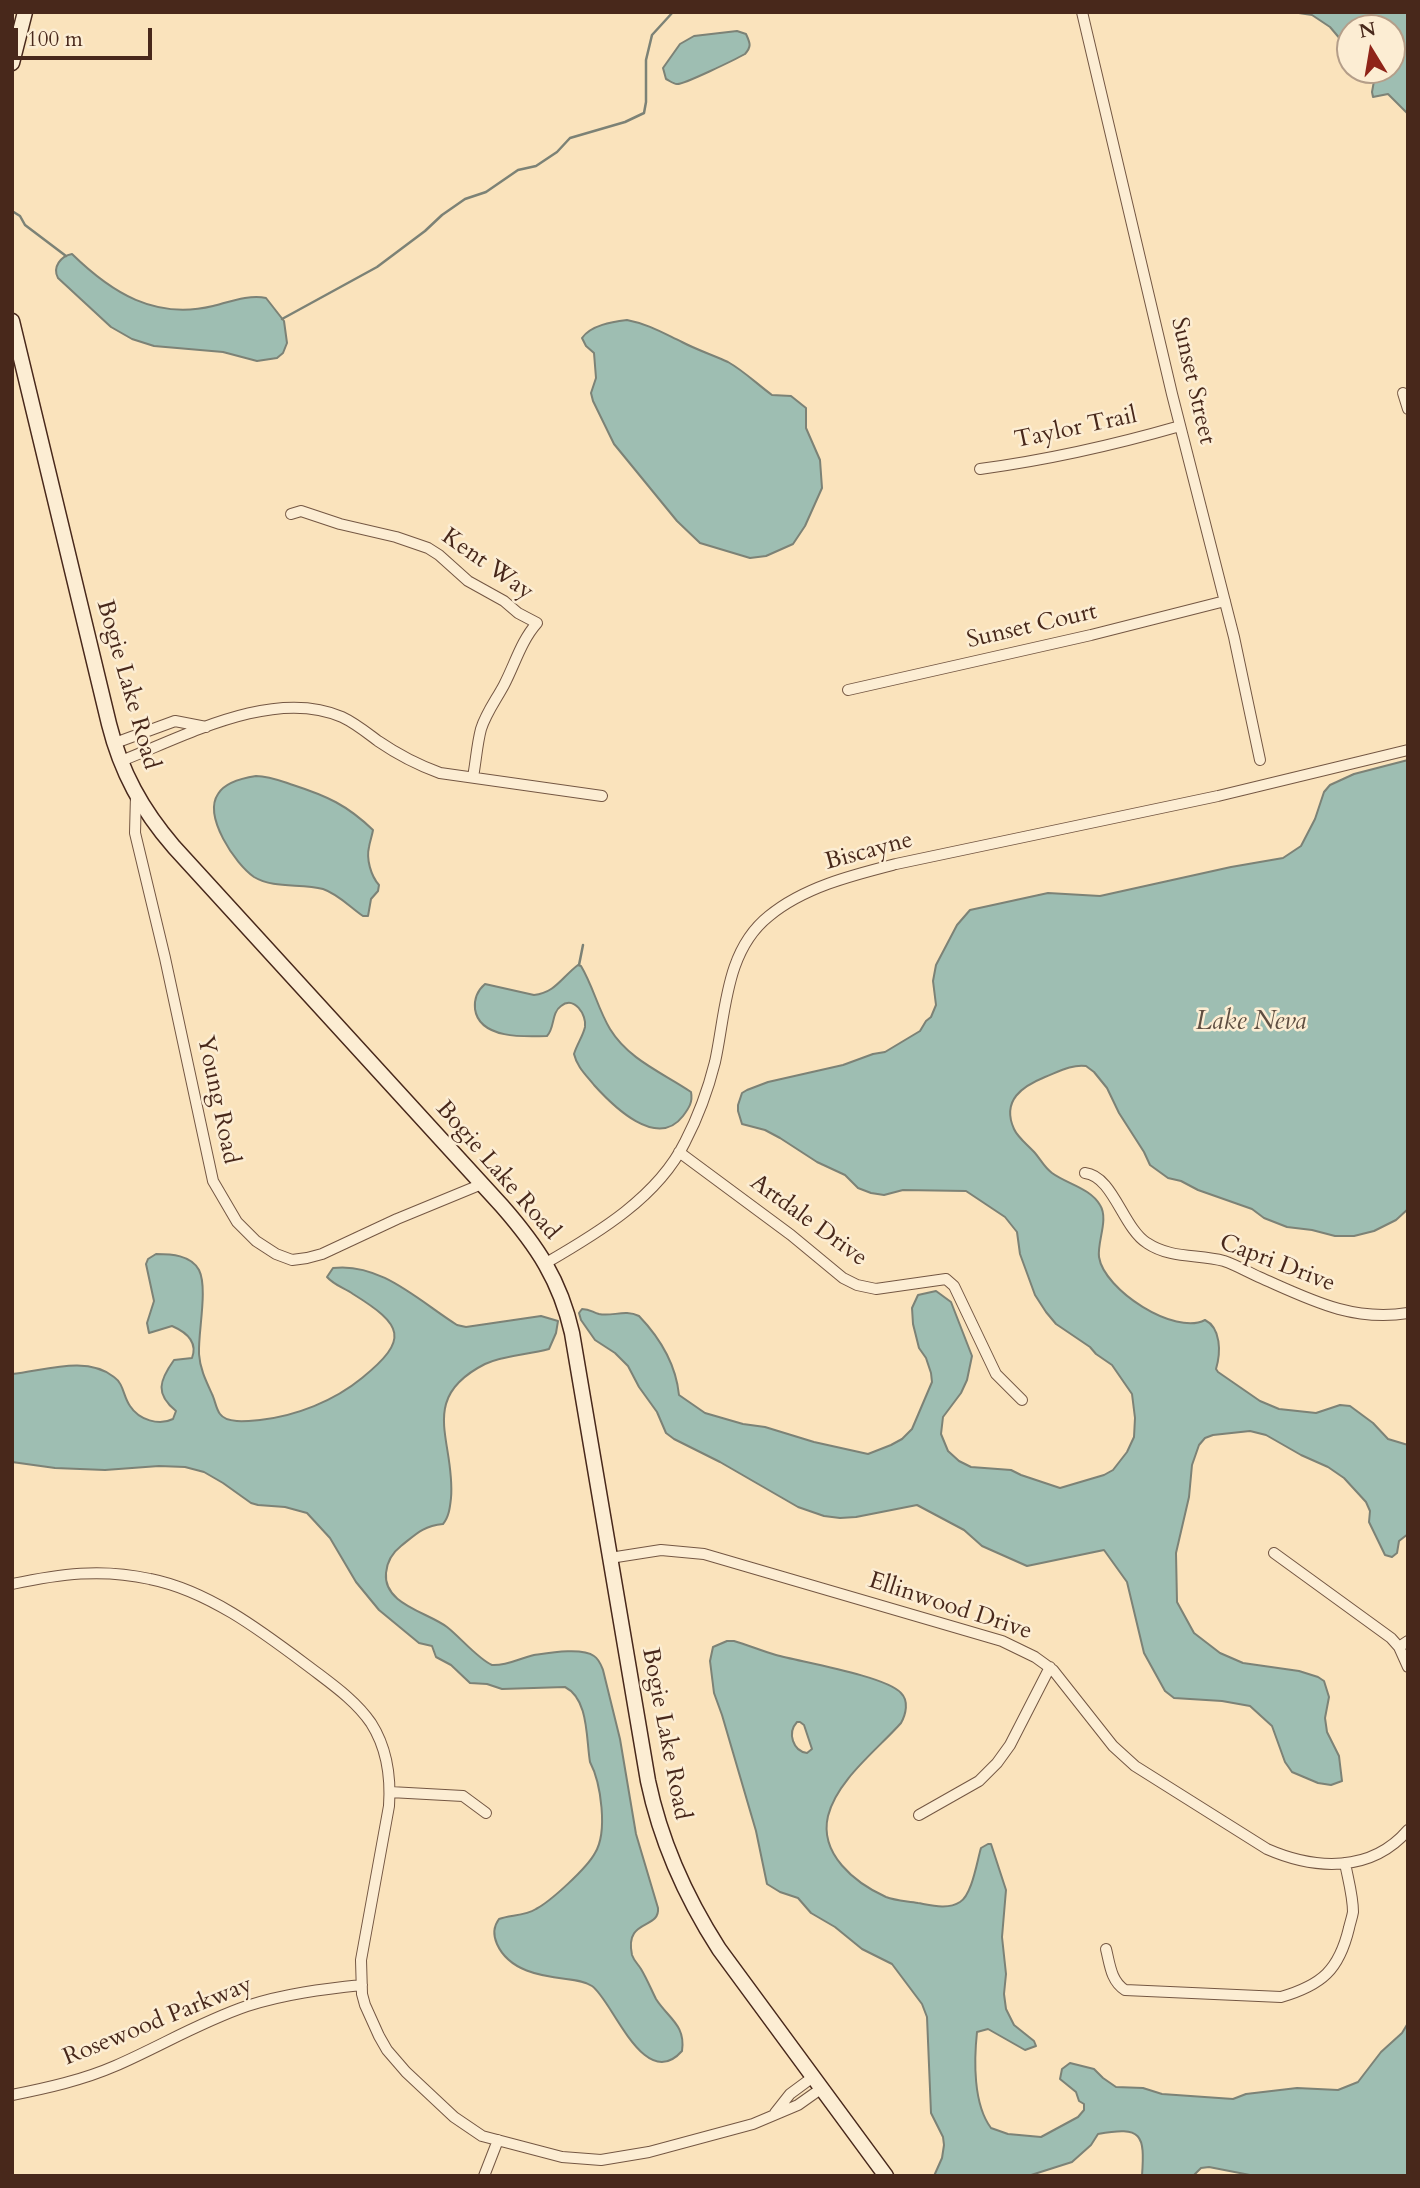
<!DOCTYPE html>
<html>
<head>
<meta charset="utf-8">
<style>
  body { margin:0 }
  #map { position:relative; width:1420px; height:2188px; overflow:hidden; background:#fae3bc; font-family:Cardo,serif }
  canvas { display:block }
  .frame { position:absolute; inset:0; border:14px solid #48281b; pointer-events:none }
  .north { position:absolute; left:1336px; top:14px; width:70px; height:70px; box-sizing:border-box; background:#fcedd3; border:2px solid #b49e89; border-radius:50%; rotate:349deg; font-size:19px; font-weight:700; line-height:28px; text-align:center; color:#48281b }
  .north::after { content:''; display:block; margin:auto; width:24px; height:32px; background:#8f2418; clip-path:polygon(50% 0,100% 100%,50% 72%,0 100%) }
  .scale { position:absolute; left:14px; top:28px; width:138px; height:32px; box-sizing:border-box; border:4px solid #48281b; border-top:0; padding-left:9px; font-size:21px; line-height:24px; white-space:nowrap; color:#48281b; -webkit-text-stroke:5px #fcedd3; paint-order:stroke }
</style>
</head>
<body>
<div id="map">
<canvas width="1420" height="2188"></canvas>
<div class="frame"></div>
<div class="north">N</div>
<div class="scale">100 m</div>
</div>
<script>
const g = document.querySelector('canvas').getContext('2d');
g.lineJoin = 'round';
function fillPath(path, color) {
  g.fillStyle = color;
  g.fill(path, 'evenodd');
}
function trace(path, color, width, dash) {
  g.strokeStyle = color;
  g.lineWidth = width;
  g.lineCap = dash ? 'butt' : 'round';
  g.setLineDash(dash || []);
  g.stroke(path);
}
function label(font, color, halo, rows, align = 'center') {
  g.font = font + ' Cardo,serif';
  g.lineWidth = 5;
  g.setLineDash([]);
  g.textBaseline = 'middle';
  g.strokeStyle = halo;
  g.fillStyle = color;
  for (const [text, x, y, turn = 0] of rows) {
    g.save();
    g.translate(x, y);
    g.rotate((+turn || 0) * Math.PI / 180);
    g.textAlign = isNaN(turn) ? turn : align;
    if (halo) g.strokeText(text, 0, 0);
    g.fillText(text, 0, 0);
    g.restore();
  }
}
const water = new Path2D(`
  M1292,12H1408V114L1388,94L1373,97L1372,92L1374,81L1359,70H1392V28H1350V47H1347L1330,27L1312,15Z
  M737,31L746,34C750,43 752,46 745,54C736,59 683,85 677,84C673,84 670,81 666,79L663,68L680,44L694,36Z
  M72,254C112,293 155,320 213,306C229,302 250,294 266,298L284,321L287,343L283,353L277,358L257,361L223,352L154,346L132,339L111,327L58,278C52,267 61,256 72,254Z
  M627,320C648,324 663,333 682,342C697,350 713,355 728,362C744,371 757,384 772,395L791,396L806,408V428L820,460L822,488L805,526L793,544L766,556L750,558L700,543L677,521L614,444L593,401L591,393L596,378L594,353L586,346L582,338C591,325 612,322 627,320Z
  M1408,760V1209L1396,1220L1374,1231L1354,1236H1335L1312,1230L1287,1227L1264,1218L1252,1209L1198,1190L1181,1181L1168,1178L1150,1165L1144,1152L1119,1113L1107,1088L1094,1072L1086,1066C1072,1064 1058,1072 1045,1077C1023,1086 1001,1100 1014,1129C1018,1138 1028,1145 1035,1153C1041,1160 1044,1167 1052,1173C1067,1184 1090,1188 1100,1205C1109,1219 1097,1242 1099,1257C1104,1290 1175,1336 1205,1320C1221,1328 1221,1352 1216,1369L1218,1372L1260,1401L1279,1409L1316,1413L1340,1405L1350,1406L1373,1423L1388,1439L1408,1445V1534L1399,1541L1397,1553L1392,1557L1385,1555L1369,1522L1370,1511L1366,1502L1344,1478L1328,1467L1301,1455L1266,1435L1250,1431L1213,1435L1205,1438L1199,1445L1192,1465L1189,1497L1176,1553L1177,1602L1194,1633L1220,1653L1243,1663L1299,1671L1318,1677L1324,1681L1329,1697L1325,1718L1327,1732L1339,1756L1342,1781L1331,1785L1318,1783L1292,1772L1285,1762L1272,1726L1250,1706L1222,1701L1174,1698L1165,1691L1144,1653L1127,1582L1104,1550L1027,1566L982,1546L964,1530L917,1505L856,1517L840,1518L824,1516L798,1507L720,1462L674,1439L666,1433L657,1412L639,1387L628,1366L615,1353L595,1340L581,1320L579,1313L582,1309C590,1309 592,1312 599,1314C612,1317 625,1309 639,1316C660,1338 676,1365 679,1395L705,1413L743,1424L765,1427L814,1442L868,1454L891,1445L902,1439L912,1429L932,1382L931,1373L926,1358L919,1348L913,1324L912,1308L918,1295L936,1291L951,1302L972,1356L967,1380L961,1393L943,1417L941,1434L948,1451L959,1461L971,1467L1011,1470L1021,1475L1060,1488L1104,1475L1113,1470L1127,1452L1134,1437L1135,1418L1132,1394L1112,1365L1096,1354L1090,1347L1056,1324L1046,1312L1035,1295L1020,1254L1017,1232L1005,1217L966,1191L903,1190L884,1195L871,1193L858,1188L845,1175L817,1162L780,1138L765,1130L742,1124L738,1111V1105L742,1093L747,1090L768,1082L843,1065L873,1054L885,1052L920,1031L926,1021L931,1017L936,1005L933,981L936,965L957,925L970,910L1048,893L1100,896L1231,867L1283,858L1301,846L1315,819L1324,792L1330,785L1354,774Z
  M256,776C269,776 281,781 293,785C327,796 347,805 373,830C372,836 370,841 369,847C366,859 371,876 379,885L378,891L371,899L368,916H363C350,907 338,894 323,889C301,883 274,889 254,877C235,864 203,816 218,794C225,782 243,778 256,776Z
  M578,965L581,966C593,986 598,1009 610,1029C629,1060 663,1073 691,1092C693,1102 689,1108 683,1116C657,1150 613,1106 594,1085C586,1075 577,1067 574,1054C577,1044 583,1036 585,1027C587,1015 574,995 561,1006C551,1013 555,1028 547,1036C525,1037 479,1039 475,1009C474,999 478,990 485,984L534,995C555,993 562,977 578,965Z
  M156,1254C171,1254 191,1255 199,1270C208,1288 198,1332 199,1354C200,1369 206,1381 212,1394C215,1400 216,1409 220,1414C227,1424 249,1421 260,1420C296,1416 334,1401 362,1378C410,1339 403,1325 353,1294C344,1288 334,1285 327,1277L333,1268C380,1262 419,1301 457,1325L466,1327L541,1316L558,1321L556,1333L549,1349C528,1355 504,1355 485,1364C416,1399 456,1442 451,1498C450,1507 449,1517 443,1524C423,1526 416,1534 401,1546C392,1553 387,1561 386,1573C383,1604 427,1612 447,1627C460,1637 478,1659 492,1665C507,1666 520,1658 534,1655C548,1653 582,1647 594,1656C599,1659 601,1665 603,1670L620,1739L636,1834L658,1908C660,1930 624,1918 632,1955C634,1961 638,1964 641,1969C647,1979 651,1989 656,1999C668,2018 686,2025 682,2051C644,2094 612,1999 592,1986C584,1981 575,1980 566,1979C541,1976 509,1971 497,1944C493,1935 493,1927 499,1919C510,1915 525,1916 536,1909C551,1901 587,1868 595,1853C608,1832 601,1783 590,1762C586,1739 589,1699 565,1687L502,1689L487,1684L470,1683L451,1665L436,1657L432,1646L419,1643L379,1610L356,1582L330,1538L307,1513L285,1507L258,1505L251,1503L223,1483L204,1472L185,1467L159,1466L105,1470L55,1468L12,1462V1374C44,1371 86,1355 114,1377C124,1384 123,1396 130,1406C139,1420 159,1426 173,1419L176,1411C155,1394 159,1381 174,1360L192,1358C198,1342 186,1332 172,1326L149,1333L147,1323L154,1301L146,1264L148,1259Z
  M727,1641H734C748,1645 762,1651 776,1655C801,1662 886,1676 901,1693C909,1701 906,1714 901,1723C877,1750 837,1780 828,1816C819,1854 855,1883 886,1897C896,1901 908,1901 918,1903C930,1905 948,1910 960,1902C972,1895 977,1861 981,1848L988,1844H991L1006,1890L1002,1937L1006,1974L1004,1994L1006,2009L1014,2025L1034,2041L1036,2046L1025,2050L988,2029L977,2032C974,2060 973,2104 991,2128L1008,2134L1041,2137L1078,2117L1084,2110V2104L1079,2101L1076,2092L1060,2079L1062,2069L1070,2063L1094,2069L1103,2078L1116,2087L1143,2088L1162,2094L1233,2099L1246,2094L1297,2088L1338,2090L1358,2082L1381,2052L1402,2033L1408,2023V2176H1255L1209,2167L1201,2168L1193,2176H1142C1145,2134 1142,2126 1098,2134L1091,2145L1072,2162L1028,2176H934L942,2158L944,2145L943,2137L931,2113L927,2017L922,2004L892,1964L862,1949L835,1927L811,1913L798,1898L780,1892L767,1884L756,1831L722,1715L714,1693L710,1661L713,1647ZM797,1722H800L804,1725L812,1749L807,1753C793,1751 787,1733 797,1722Z`);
fillPath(water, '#9ebeb2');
trace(water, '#7c8276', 2);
trace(new Path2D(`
  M12,211L20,216L25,225L66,256
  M282,319L377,267L425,231L442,215L465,199L486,192L518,170L536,166L557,152L570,138L625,122L644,113L646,102V60L652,35L673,12
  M579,965L583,945`), '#7c8276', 2.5);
const minor = new Path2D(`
  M1082,12L1172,394L1234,637L1260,760
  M1403,393L1408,409
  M980,469C1047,460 1114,445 1180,426
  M291,514L301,511L340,524L396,537L428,548L439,555L468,581L504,601L518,613L537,623C521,641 515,664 504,685C496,700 486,713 481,729C477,744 476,761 473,777
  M848,690L1091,635L1225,601
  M115,743L175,721L206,727
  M121,761C185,736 274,687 342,717C355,723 366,732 378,741C397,754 418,765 440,773L602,796
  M136,795L135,833L165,958L213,1181L237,1222L256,1241L276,1254L292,1260L307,1258L322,1254L397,1219L482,1184
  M679,1152L791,1235L843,1278L857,1285L876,1289L946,1279L954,1286L996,1374L1022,1400
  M1085,1173C1113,1176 1123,1228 1147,1243C1171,1259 1198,1254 1224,1261C1236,1265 1248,1272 1259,1277C1309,1299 1351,1322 1408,1313
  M546,1263C598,1233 658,1197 685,1142C698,1117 708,1090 715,1062C726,1012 725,951 769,916C804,887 853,875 896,864L1218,796L1408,750
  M1274,1553L1391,1638L1399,1647L1408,1667
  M610,1558L661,1550L704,1554L1002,1641L1035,1657L1053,1670L1113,1746L1135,1766L1267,1849C1315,1870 1371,1873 1408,1830
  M12,1584C60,1574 101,1568 150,1579C210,1591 264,1633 312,1669C333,1685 356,1701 371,1723C387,1748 391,1777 389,1806L361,1960L362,1994L365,2005L379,2036L387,2050L406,2072L454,2117L482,2136L562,2157L601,2160L649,2152L753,2124L798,2105L822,2088
  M1399,1647L1408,1641
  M390,1792L463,1796L486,1813
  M919,1815L979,1781L997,1763L1010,1745L1050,1667
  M1106,1949C1110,1965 1111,1981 1125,1990L1281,1997C1322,1985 1339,1970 1349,1928C1350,1923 1352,1918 1353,1912C1353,1896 1348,1879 1345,1863
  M12,2095C47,2088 83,2080 115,2066C159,2047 200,2022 247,2006C284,1994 323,1989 362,1985
  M775,2113L790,2094L813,2077
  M484,2176L498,2140`);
const secondary = new Path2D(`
  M12,63L25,12
  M12,321L109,724C121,772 142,810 174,847L502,1206C537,1246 560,1280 572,1333L648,1781C661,1843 685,1896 719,1949L886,2176`);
trace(minor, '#745743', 12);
trace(secondary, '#48281b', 17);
trace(minor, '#fcedd3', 10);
trace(secondary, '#fcedd3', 14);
label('24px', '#48281b', '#fcedd3', [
  ["Sunset Street",1192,381,77],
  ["Taylor Trail",1076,429,-12],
  ["Kent Way",487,565,35],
  ["Sunset Court",1032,627,-13],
  ["Bogie Lake Road",127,685,74],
  ["Biscayne",869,852,-15],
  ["Young Road",217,1100,78],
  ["Bogie Lake Road",497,1171,49],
  ["Artdale Drive",808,1221,36],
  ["Capri Drive",1277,1264,21],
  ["Ellinwood Drive",950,1607,18],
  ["Bogie Lake Road",665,1734,79],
  ["Rosewood Parkway",158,2022,-22]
]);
label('italic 26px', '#5e4e41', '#fcedd3', [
  ["Lake Neva",1251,1023]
]);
</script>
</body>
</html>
